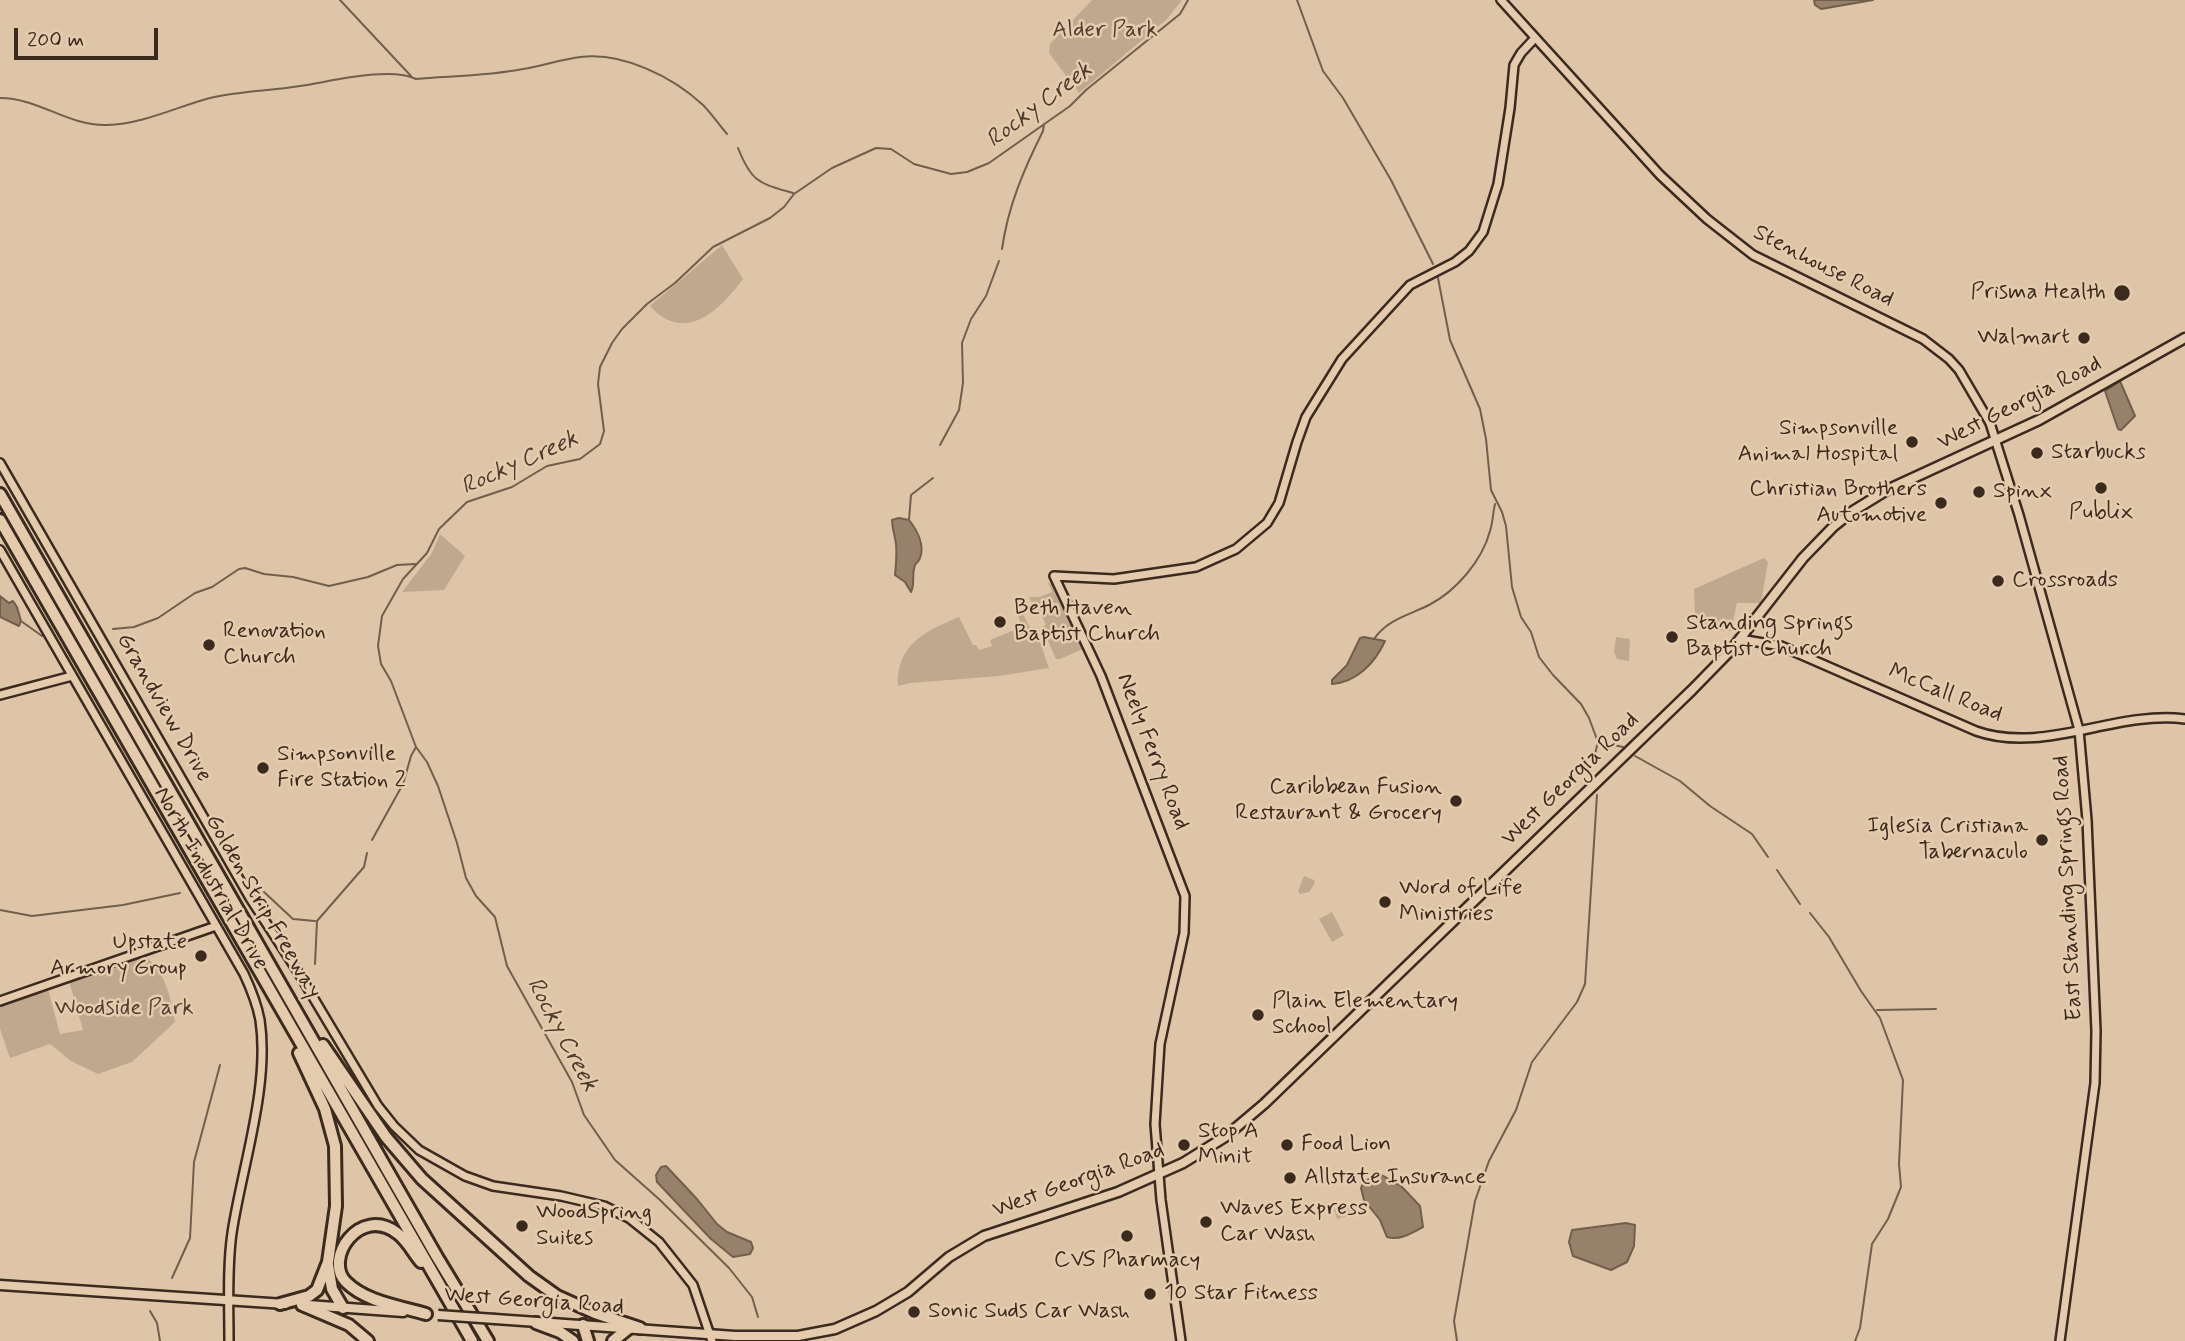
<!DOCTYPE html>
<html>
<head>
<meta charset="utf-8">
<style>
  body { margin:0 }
  #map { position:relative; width:2185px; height:1341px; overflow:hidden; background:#dec5a7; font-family:Mynerve,sans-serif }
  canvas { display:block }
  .scale { position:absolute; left:14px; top:28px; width:144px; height:32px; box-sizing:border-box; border:4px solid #3b2a1e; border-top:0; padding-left:9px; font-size:21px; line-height:24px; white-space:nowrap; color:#3b2a1e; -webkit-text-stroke:5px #e5cbad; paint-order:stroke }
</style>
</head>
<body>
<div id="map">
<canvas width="2185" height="1341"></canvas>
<div class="scale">200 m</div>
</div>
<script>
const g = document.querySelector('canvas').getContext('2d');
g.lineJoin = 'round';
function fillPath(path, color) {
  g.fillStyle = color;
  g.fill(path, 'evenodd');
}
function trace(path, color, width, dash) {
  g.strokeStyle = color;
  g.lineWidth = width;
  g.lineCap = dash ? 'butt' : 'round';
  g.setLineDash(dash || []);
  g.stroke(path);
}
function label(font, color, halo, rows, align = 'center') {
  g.font = font + ' Mynerve,sans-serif';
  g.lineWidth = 5;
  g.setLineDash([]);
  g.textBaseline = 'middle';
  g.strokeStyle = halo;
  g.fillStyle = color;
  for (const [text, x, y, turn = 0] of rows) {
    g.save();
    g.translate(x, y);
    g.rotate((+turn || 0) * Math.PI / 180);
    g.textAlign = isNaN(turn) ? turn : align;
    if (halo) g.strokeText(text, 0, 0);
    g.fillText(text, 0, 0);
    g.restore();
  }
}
fillPath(new Path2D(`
  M1092,0H1182L1167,19L1079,93L1049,53L1050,44Z
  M722,245L743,279C720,310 685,345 650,306Z
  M440,534L465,556L444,590L402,592L432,553Z
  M1764,558L1768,562L1761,603H1737L1731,631L1702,629L1695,618L1694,589Z
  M1048,583L1053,584L1085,648L1060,659H1056L1042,627L1046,625L1037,606L1033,605L1029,597H1040L1052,592Z
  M1019,606L1030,628L1035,627L1049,668L999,676L910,683L898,686C896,644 926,631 959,617L973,645H976L979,650L992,646L990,640L1022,627L1015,607Z
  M1616,637L1630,639L1629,661L1617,659L1614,652Z
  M1304,876L1314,880L1315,883L1309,892L1300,894L1298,891Z
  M1332,912L1344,935L1332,942L1319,919Z
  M143,955C165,969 171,998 175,1022L132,1062L98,1074L71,1061L50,1044L10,1058L0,1029V1005L48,989L60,1034L83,1030L69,981Z
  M1355,1203L1358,1213L1337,1219L1334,1209Z`), '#c0a88e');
const water = new Path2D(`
  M1814,0H1873L1821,9L1815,5Z
  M2120,381L2135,416L2121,430L2118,429L2105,391Z
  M899,518L909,520C917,530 925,545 920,558C916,567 916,559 914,569C912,577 915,584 911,592L905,582L895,575C896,565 897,554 896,544C895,536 892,527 892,520Z
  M0,596L9,603L13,601L17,607L21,621L19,626L0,617Z
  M1364,637L1385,641C1375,663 1357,682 1332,684V680L1347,665L1360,638Z
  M666,1166L697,1199L717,1224L727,1232L751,1242L753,1248L750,1254L733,1257L711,1239L657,1182L656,1175L661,1167Z
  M1378,1173L1401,1186L1420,1206L1423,1227C1412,1233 1399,1241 1387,1237L1380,1220L1364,1200L1361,1188L1363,1183Z
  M1626,1223L1635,1225L1634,1246L1627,1262L1611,1270L1573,1256L1569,1242L1572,1230Z`);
fillPath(water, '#97816b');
trace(water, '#725e4c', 2);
trace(new Path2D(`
  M340,0L411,76
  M1297,0L1323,71L1343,98L1391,180L1433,264
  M0,98C39,98 67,126 107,125C143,124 176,107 210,98C239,91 270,91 300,86C329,82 389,66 416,79C451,76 488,76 523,69C542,66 562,59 581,57C623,52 673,77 703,105C712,114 719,125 727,134
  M738,148C752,183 759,183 793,193
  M1002,249C1008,206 1024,169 1043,131L1044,124
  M1438,278L1450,340L1480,409L1486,439L1491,490L1502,512L1506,526L1512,587L1521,617L1531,632L1539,657L1553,675L1581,704L1589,718L1598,742L1590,774
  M940,445L959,410L963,383L962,343L971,319L986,296L999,261
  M909,520L911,495L933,478
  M21,621L42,636
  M113,629L134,627L158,618L195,593L212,587L239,569L245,568L264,574L293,577L329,586L368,577L397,565L415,564
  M1374,639C1388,619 1409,615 1429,605C1456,591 1482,561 1490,531C1493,522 1493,512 1495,504
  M1599,742L1623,747
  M1635,756L1680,781L1710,806L1752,834L1768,857
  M372,840L403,784L411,756L416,747
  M1777,870L1800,904
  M264,892L293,919L315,921
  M0,910L32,916L123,905L180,893
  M1810,913L1829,937L1861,991L1880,1018L1903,1080L1899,1164L1901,1187L1888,1219L1872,1244L1860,1328L1855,1341
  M315,964L317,921L364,867L367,853
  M1877,1010L1936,1009
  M172,1278L190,1238L194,1162L220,1065
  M150,1311L157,1323L160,1341
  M758,1317L752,1297L729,1268L660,1200L615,1160L584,1115L572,1082L507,966L495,917L476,896L466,878L457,843L438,786L427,762L416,747L391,681L381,664L378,646L382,616L403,579L427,553L439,529L467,502L512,487L547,466L580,459L600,444L604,431L598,384L600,367L612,343L622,329L647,304L675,283L713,247L770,218L784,207L794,194L832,168L876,148L891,149L914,164L951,174L967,172L989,163L1070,106L1086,90L1180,14L1188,0
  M1457,1341L1454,1321L1475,1201L1489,1161L1516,1110L1532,1062L1577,1002L1585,984L1597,795`), '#725e4c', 2);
const tertiary = new Path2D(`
  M1501,0L1660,175L1707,219L1753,255L1923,339L1949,359L1959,370L1990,423L2019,515L2079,730L2087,820L2096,1031L2095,1083L2060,1341
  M0,463L250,898L298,972L378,1106L394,1126L419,1150L465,1176L493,1186L561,1196L604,1206L629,1218L659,1242L693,1285L712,1341
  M0,550L244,974C251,989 257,1004 260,1020C270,1086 242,1167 232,1233C227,1268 229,1306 229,1341
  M1740,639L1781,646L1976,731C2044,755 2115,710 2185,719
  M0,695L72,676
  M0,1001L216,926
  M1181,1341L1161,1200L1155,1124L1160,1044L1184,933L1185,896L1101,676L1054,576L1114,579L1196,567L1236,549L1267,523L1279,503L1297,442L1306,417L1342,359L1410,285L1455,262L1469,251L1483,232L1498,184L1510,108L1514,65L1521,53L1535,38`);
const secondary = new Path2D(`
  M0,1285L285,1304
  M308,1305L403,1312
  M495,1319L735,1336H798L835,1329L876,1311L908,1292L949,1257L984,1236L1118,1192L1183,1163L1225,1137L1264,1104L1692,690L1732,649L1803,558L1833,527L1853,511L1887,490L2039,420L2185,338`);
const motorway = new Path2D(`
  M0,494L437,1257L488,1341
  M0,520L472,1341
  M323,1045L386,1137L422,1179L529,1276L557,1296L595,1313L640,1328
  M421,1262C414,1254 407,1240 397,1233C360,1205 323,1259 346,1282C366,1302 399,1306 426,1314
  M328,1265L332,1289L343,1308
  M280,1304L309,1296L317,1290L328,1262L336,1206L335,1146L325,1109L299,1053
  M302,1305L349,1325L368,1341
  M536,1323L560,1332L573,1341
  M583,1325L588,1341
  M613,1341L629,1328`);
trace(tertiary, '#3b2a1e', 12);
trace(secondary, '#3b2a1e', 13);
trace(motorway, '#3b2a1e', 16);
trace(tertiary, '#e5cbad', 7);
trace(secondary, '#e5cbad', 8);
trace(motorway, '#e5cbad', 10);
const secondaryBridge = new Path2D(`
  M438,1315L495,1319`);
trace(secondaryBridge, '#3b2a1e', 13, []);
trace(secondaryBridge, '#e5cbad', 8);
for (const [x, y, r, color] of [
  [2122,293,9,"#3b2a1e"],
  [2084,338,7,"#3b2a1e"],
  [1912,442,7,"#3b2a1e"],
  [2037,453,7,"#3b2a1e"],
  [2101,488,7,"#3b2a1e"],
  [1979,492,7,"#3b2a1e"],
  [1941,503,7,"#3b2a1e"],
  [1998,581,7,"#3b2a1e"],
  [1000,622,7,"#3b2a1e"],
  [1672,637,7,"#3b2a1e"],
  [209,645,7,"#3b2a1e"],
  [263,768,7,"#3b2a1e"],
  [1456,801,7,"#3b2a1e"],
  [2042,840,7,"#3b2a1e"],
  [1385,902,7,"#3b2a1e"],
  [201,956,7,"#3b2a1e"],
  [1258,1015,7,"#3b2a1e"],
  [1184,1145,7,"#3b2a1e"],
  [1287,1145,7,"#3b2a1e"],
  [1290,1178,7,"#3b2a1e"],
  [1206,1222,7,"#3b2a1e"],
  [522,1226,7,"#3b2a1e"],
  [1127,1236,7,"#3b2a1e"],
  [1150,1294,7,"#3b2a1e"],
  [914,1312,7,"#3b2a1e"]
]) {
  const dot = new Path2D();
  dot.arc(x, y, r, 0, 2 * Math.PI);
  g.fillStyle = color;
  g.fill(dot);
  trace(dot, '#e5cbad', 2.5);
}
label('23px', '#4f3d2f', '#e5cbad', [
  ["Alder Park",1105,31],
  ["Woodside Park",124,1009]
]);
label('23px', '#3b2a1e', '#e5cbad', [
  ["Stenhouse Road",1823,267,27],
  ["West Georgia Road",2020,404,-27],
  ["McCall Road",1945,694,22],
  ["Grandview Drive",163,708,60],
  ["Neely Ferry Road",1152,752,69],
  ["West Georgia Road",1571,780,-44],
  ["North Industrial Drive",210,879,60],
  ["East Standing Springs Road",2069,888,-93],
  ["Golden Strip Freeway",262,907,60],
  ["West Georgia Road",1079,1181,-20],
  ["West Georgia Road",534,1302,4]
]);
label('23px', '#3b2a1e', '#e5cbad', [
  ["Prisma Health",2106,293,"right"],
  ["Walmart",2070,338,"right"],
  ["Simpsonville",1898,429,"right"],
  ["Animal Hospital",1898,455,"right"],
  ["Starbucks",2051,453],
  ["Christian Brothers",1927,490,"right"],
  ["Automotive",1927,516,"right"],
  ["Spinx",1993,492],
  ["Publix",2101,513,"center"],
  ["Crossroads",2012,581],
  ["Beth Haven",1014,609],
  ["Baptist Church",1014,635],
  ["Standing Springs",1686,624],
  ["Baptist Church",1686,650],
  ["Renovation",223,632],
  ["Church",223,658],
  ["Simpsonville",277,755],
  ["Fire Station 2",277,781],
  ["Caribbean Fusion",1442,788,"right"],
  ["Restaurant & Grocery",1442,814,"right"],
  ["Iglesia Cristiana",2028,827,"right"],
  ["Tabernaculo",2028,853,"right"],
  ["Word of Life",1399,889],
  ["Ministries",1399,915],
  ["Upstate",187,943,"right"],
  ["Armory Group",187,969,"right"],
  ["Plain Elementary",1272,1002],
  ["School",1272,1028],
  ["Stop A",1198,1132],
  ["Minit",1198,1158],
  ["Food Lion",1301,1145],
  ["Allstate Insurance",1304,1178],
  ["Waves Express",1220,1209],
  ["Car Wash",1220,1235],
  ["WoodSpring",536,1213],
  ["Suites",536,1239],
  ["CVS Pharmacy",1127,1261,"center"],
  ["10 Star Fitness",1164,1294],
  ["Sonic Suds Car Wash",928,1312]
], 'left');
label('italic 24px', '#4d3b2d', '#e5cbad', [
  ["Rocky Creek",1040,106,-37],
  ["Rocky Creek",520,464,-24],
  ["Rocky Creek",561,1035,62]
]);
</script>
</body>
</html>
